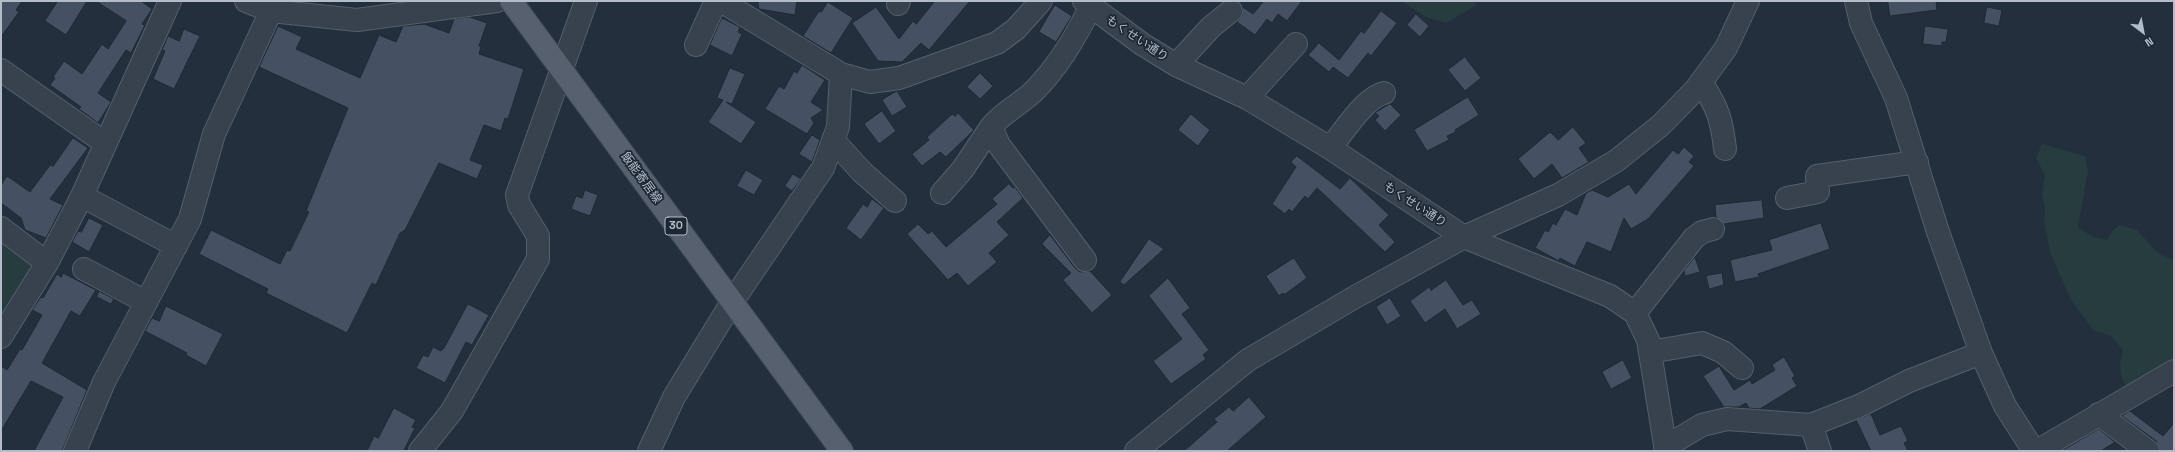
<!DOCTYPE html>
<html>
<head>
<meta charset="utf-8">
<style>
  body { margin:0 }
  #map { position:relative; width:2175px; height:452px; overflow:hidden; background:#242f3e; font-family:"Space Grotesk",sans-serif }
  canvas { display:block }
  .frame { position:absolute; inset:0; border:2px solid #b4bcc9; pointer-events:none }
  .north { position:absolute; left:2123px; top:12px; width:40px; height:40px; -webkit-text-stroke:3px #1d2633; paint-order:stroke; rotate:148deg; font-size:11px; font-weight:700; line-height:16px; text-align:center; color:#b4bcc9 }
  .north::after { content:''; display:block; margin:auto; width:14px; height:18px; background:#b4bcc9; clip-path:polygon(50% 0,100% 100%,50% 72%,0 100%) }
</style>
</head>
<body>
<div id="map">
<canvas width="2175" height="452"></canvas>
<div class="frame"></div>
<div class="north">N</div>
</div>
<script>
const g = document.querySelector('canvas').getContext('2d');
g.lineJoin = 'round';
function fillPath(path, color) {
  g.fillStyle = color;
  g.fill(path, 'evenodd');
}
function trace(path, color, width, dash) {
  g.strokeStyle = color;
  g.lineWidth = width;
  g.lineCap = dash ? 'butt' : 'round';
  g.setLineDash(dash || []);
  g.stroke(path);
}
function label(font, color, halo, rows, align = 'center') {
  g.font = font + ' "Space Grotesk","Noto Sans JP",sans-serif';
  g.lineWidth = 3.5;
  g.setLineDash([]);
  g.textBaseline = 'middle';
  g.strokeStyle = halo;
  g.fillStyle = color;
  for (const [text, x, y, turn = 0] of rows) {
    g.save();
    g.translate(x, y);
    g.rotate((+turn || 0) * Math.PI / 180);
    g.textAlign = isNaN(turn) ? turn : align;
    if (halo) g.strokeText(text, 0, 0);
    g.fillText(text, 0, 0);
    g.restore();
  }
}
fillPath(new Path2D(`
  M1401,1H1476L1475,6L1446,23L1426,17Z
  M2042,144L2085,156L2088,170L2078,227L2093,237L2107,240L2113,230L2119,225L2137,230L2157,252L2174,261V388L2167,381L2129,390C2118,375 2119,367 2123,350L2111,336L2093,330L2071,300L2050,252L2044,223L2045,208L2042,193L2045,175L2036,158Z
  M1,241L31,263V274L1,323Z`), '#263c3f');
const building = new Path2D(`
  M1,1H22L16,10L19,12L1,37Z
  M58,1H87L66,35L45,21Z
  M96,1H141L152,9L142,24L145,25L131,53L126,50L98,93L111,102L98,123L79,109L81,107L50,85L55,78L53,77L64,61L82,74L102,44L108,49L126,21Z
  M758,1H797L795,15L759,9Z
  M935,1H970L929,50L921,43L902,62L878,61L852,23L876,7L899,39L913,21L916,24Z
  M1261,1H1302L1287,21L1278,14L1272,23L1267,19L1255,35L1237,22L1242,16L1243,7L1253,14L1263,2Z
  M1888,1H1936L1937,10L1890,16Z
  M828,2L853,18L831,53L803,36L819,11L821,12Z
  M1055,5L1072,16L1056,42L1039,32Z
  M1987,7L2002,10L1999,26L1984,23Z
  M1381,11L1397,23L1371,56L1368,53L1348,78L1333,67L1329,72L1308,55L1319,43L1339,60L1361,31L1364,33Z
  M1416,14L1429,26L1420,37L1407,25Z
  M470,17L487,23L479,46L481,47L479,54L524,69L508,119L505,118L501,131L484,125L470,160L483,165L477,179L439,163L405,230L400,233L376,285L372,283L347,333L266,293L268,289L199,254L211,230L280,264L287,250L290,251L309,212L306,211L348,108L259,67L278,26L302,37L296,49L360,78L379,35L396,42L403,26L424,24L449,33L454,19Z
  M722,18L740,27L738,32L742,34L732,56L710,45Z
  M1925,26L1948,29L1946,42H1942V46L1923,44Z
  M184,29L200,36L174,89L153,79L165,51L162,50L168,36L179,41Z
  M1465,57L1481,78L1465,91L1448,70Z
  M802,65L825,80L811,102L823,110L811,118L814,123L807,134L765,109L779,86L784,89L794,71L797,73Z
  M730,68L745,74L732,104L726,102L756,122L741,144L708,122L723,100L717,98Z
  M980,73L993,86L980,99L967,87Z
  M897,91L907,107L892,116L882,100Z
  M1468,97L1479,115L1455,130L1456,132L1447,136L1449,140L1427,151L1414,130Z
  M1390,104L1401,115L1385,131L1375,120L1379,116L1375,113Z
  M882,111L896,131L879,144L864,124Z
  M958,113L974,130L946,157L940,152L922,166L912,154L929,140L927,137L952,114L955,116Z
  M1191,114L1210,130L1198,146L1178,130Z
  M1573,127L1586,143L1579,148L1589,162L1562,178L1552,164L1534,179L1518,159L1550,132L1558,140Z
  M812,135L820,140L812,162L799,154Z
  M73,138L88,148L50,199L63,205L46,238L25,230L21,218L1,203V185L7,176L30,192L50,165L53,166Z
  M1684,147L1694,156L1689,162L1694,166L1648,219L1631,229L1624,218L1611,252L1587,242L1575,266L1560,258L1559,261L1535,248L1545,230L1548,232L1553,223L1556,225L1565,209L1577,215L1586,193L1592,190L1608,197L1629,184L1636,194L1673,150L1678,154Z
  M1297,156L1340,189L1350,178L1389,215L1379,225L1395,242L1385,252L1317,188L1308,199L1305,196L1292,212L1289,209L1285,214L1272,204L1296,167L1291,162Z
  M746,170L763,180L754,195L737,186Z
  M793,174L801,179L792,191L785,186Z
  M1009,184L1013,188L1015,187L1023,198L997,222L1009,235L989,253L997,262L968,286L957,273L948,280L907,234L918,224L928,234L932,231L946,247L997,204L992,199Z
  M585,190L598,195L590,216L571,209L576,196L582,198Z
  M872,199L884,208L861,240L846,228L863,204L867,207Z
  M1762,200L1764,218L1724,224L1716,217L1715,205Z
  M89,218L103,225L89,252L72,242L78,231L81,232Z
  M1821,223L1830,249L1758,274L1759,277L1735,282L1730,260L1772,250L1769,240Z
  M1050,235L1075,268L1080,272L1090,271L1112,295L1092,313L1063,280L1071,273L1042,244Z
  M1149,239L1164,249L1124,285L1120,282Z
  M1695,257L1700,272L1685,276L1684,271Z
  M1294,258L1307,278L1284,295L1283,293L1279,296L1266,276Z
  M63,273L96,290L80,316L71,311L42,363L87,390L62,451H34L63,397L31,381L1,431V366L7,370L20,349L22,350L42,315L32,310L41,297L43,298L57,274L61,277Z
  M1722,273L1724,285L1709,289L1706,276Z
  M1168,278L1190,308L1182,314L1209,350L1203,355L1206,359L1171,384L1153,361L1182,339L1149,296Z
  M1446,280L1463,305L1472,300L1481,314L1457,329L1445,309L1425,323L1410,301L1429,287L1431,290Z
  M99,291L114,299L111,304L97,297Z
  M1390,298L1401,316L1387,325L1376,307Z
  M468,304L489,315L472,345L466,342L445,383L416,368L423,355L428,357L433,347L441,351L444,348Z
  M166,306L223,334L206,366L186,355L187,353L145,331L152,318L159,321Z
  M1784,357L1795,376L1792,378L1797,386L1760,409L1749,408L1746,403L1739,407H1724L1703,376L1719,366L1734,390L1750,380L1752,384L1775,370L1772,365Z
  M1623,360L1632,378L1611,389L1602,372Z
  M1249,397L1266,417L1227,451H1184L1217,422L1214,419L1229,407L1233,411Z
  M394,408L416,420L412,427L415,428L404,450L405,451H367L374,436L378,438Z
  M2130,411L2163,436L2174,423V451H2160L2156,441L2122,416Z
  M1871,414L1880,435L1901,426L1908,441L1904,443L1908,451H1871L1856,420Z
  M2099,429L2115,442L2101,451H2062Z`);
fillPath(building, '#455162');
trace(building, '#1f2835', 1);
const minor = new Path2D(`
  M246,1L271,11L357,20L497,1
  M721,1L841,74L870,82L899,78L997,43L1016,29L1041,1
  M1084,1L1142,44L1176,65L1247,98L1330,148L1464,237L1610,296L1635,313L1648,340L1666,451
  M1856,1L1861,23L1896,98L1938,232L1981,353L2005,406L2034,451
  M898,4L899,1
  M696,45L716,1
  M1176,65L1211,27L1231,11
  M1,70L105,143
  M1701,82C1717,106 1722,120 1725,149
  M1247,98L1296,44
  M833,140L862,172L895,201
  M1330,148C1343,133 1365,97 1384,93
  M942,193L963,169L991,127
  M82,196L176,246
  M1787,198L1818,192L1817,176L1917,162
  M1,228L47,263
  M1085,260L999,145L991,127C1002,113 1019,105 1033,92C1058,67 1075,38 1091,6
  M84,269L146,302
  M1635,313L1694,238L1702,232L1713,229
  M1,337L47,263L82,196L170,1
  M1650,352L1702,343L1723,352L1742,368
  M2099,414L2148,451
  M1811,425L1820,451
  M1665,447L1702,425L1727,419L1811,425L1859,406L1909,381L1981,353
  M75,451L104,382L190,219L214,134L271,11
  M420,451L452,411L538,259V236L519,205L517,195L586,1
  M649,451L674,397L732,302L823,168L838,127L841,74
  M1136,451L1248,360L1355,297L1464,237L1558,195L1616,161L1661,125L1696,89L1726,48L1748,1
  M2037,451L2174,371`);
const major = new Path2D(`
  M511,1L842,451`);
trace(minor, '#565f6c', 24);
trace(major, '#414a57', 24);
trace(minor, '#38414e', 22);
trace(major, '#56606e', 22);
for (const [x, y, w] of [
  [676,226,22]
]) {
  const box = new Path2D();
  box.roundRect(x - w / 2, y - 9, w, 18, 3);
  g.fillStyle = '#1d2633';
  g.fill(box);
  trace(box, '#b4bcc9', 1);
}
label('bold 11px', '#b4bcc9', null, [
  ["30",676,226]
]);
label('12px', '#b4bcc9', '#1d2633', [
  ["もくせい通り",1137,39,34],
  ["飯能寄居線",641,178,54],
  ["もくせい通り",1415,205,33]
]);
</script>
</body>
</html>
